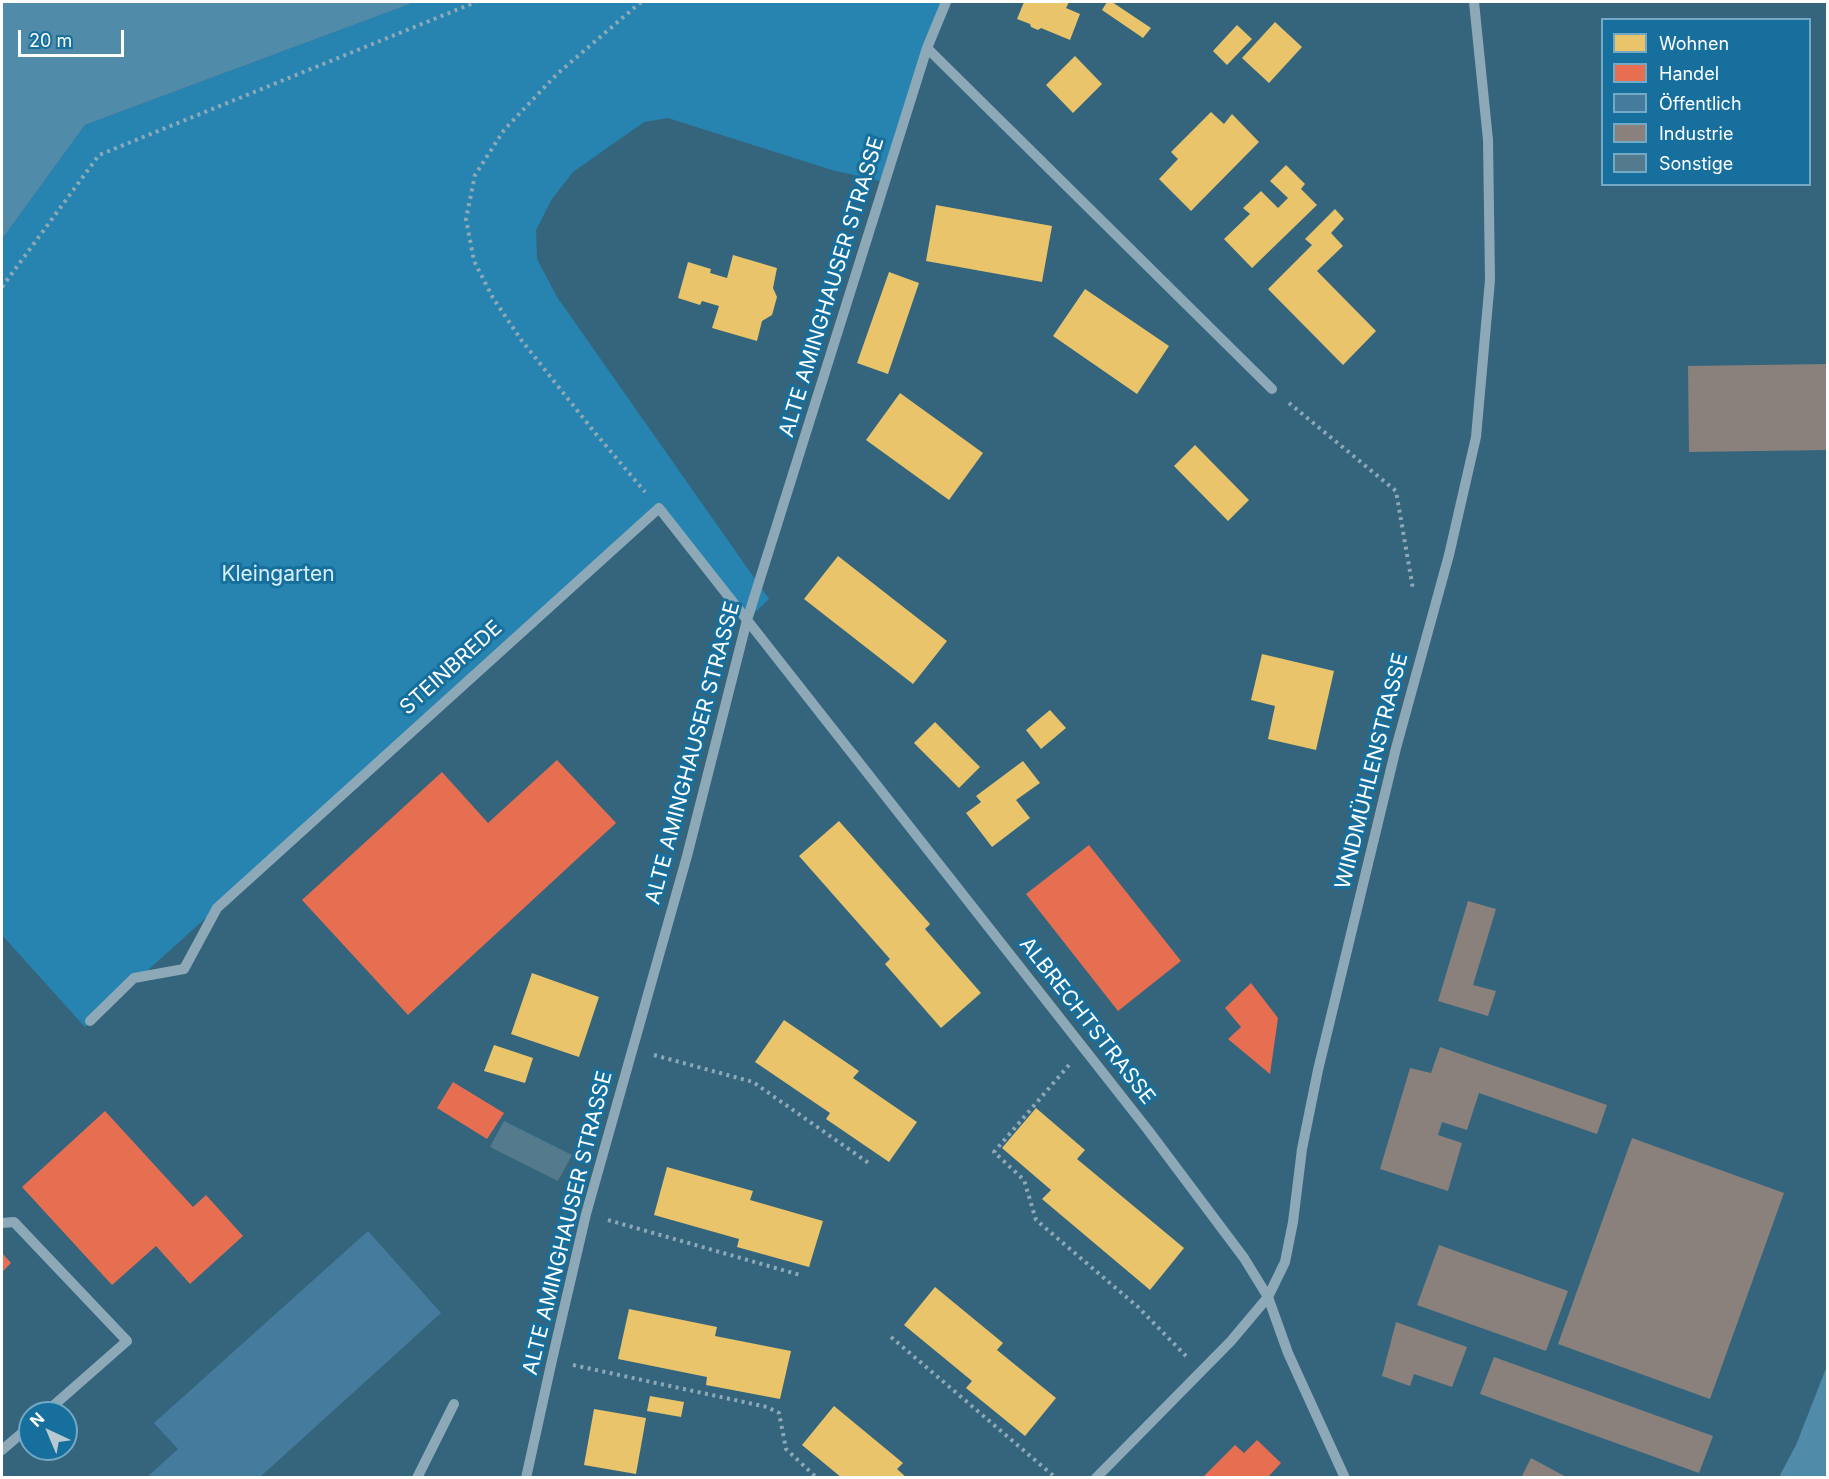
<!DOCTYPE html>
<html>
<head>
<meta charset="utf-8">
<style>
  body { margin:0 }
  #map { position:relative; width:1829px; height:1479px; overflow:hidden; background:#35657d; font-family:Inter,sans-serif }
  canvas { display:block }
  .frame { position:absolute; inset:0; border:3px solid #fff; pointer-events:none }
  .legend { position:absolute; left:1601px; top:18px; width:210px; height:168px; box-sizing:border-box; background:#166f9c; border:2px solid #73a9c4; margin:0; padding:8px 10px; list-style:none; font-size:18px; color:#fff }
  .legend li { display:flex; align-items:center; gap:12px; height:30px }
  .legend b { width:30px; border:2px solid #73a9c4 }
  .north { position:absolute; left:18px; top:1401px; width:60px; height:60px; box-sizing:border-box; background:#166f9c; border:2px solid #73a9c4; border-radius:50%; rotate:316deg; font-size:16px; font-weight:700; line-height:24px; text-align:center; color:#fff }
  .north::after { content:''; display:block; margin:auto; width:21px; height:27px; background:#b8c9d2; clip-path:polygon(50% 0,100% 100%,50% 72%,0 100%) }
  .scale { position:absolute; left:18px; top:30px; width:106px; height:27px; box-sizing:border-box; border:3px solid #fff; border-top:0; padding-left:8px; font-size:18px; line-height:21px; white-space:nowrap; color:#fff; -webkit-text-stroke:4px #166f9c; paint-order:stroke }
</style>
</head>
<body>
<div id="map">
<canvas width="1829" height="1479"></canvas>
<div class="frame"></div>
<ul class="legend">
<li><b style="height:16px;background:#e9c46a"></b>Wohnen</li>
<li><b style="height:16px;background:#e76f51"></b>Handel</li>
<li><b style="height:16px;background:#457b9d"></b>Öffentlich</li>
<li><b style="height:16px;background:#8a817c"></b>Industrie</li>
<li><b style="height:16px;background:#547a8e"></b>Sonstige</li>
</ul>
<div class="north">N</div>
<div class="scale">20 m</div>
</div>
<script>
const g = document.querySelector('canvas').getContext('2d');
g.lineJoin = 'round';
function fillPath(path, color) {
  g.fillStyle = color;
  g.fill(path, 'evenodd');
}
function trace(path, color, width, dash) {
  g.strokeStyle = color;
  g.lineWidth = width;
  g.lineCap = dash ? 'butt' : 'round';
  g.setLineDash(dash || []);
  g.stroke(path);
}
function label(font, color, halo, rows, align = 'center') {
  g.font = font + ' Inter,sans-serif';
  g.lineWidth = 6;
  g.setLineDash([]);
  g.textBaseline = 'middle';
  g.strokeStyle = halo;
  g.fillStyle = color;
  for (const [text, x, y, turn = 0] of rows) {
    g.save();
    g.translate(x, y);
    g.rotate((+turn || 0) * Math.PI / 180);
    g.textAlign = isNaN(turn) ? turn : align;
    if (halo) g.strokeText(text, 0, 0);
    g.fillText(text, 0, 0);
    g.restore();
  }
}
fillPath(new Path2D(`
  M415,2H946L885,182L832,170L668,118L644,122L573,172L552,199L536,230L537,259L557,297L769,599L747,620L659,508L85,1027L2,935V239L85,125Z`), '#2784b1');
fillPath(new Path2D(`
  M2,2H415L85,125L2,239Z
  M1827,1366V1477H1779L1796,1445Z`), '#508ba9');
fillPath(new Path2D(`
  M1024,2H1069L1066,8L1080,14L1070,40L1041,28L1038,30L1031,27L1030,24L1017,19Z
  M1107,2H1112L1151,28L1143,38L1102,10Z
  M1275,22L1302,47L1269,83L1242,58Z
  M1237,25L1252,39L1227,65L1213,51Z
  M1075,56L1102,84L1073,113L1046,85Z
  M1211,112L1224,124L1232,114L1259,142L1191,211L1159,179L1178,159L1171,152Z
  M1286,165L1305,184L1301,189L1317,205L1252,268L1224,239L1250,214L1243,208L1261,191L1278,208L1288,198L1270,181Z
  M936,205L1052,226L1042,282L926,261Z
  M1335,209L1344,219L1331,233L1343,246L1317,271L1376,331L1343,365L1268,289L1312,245L1305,239Z
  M733,255L777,268L773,288L777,297L772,315L762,321L757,341L712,328L719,306L702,301L700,305L678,298L688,262L711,269L710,273L727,278Z
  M889,272L919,283L888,374L857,363Z
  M1085,289L1169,346L1137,394L1053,336Z
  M900,393L983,453L949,500L866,440Z
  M1195,445L1249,500L1228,521L1174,466Z
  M838,556L947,641L913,684L804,599Z
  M1262,654L1334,671L1316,750L1268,739L1275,706L1251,700Z
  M1050,710L1066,728L1041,749L1026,730Z
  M935,722L980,767L959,788L914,743Z
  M1023,761L1040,783L1016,800L1030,818L992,847L966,813L981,802L976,796Z
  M839,821L930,924L925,929L981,993L941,1028L885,964L890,959L799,856Z
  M532,973L599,997L579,1057L511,1034Z
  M784,1020L859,1071L853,1078L917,1122L889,1162L826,1119L830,1113L755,1062Z
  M494,1045L533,1058L525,1083L484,1071Z
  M1036,1108L1085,1150L1077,1159L1184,1248L1150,1290L1042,1199L1051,1190L1002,1148Z
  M667,1167L753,1191L750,1200L823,1221L809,1267L737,1247L739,1239L654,1215Z
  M935,1287L1003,1343L997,1350L1056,1398L1025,1436L966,1388L972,1381L904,1325Z
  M629,1309L717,1327L715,1336L791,1351L780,1399L706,1385L707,1377L618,1359Z
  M650,1396L684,1402L681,1417L647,1411Z
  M834,1406L903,1463L897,1469L907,1478H842L802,1445Z
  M594,1409L646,1418L636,1474L584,1465Z`), '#e9c46a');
fillPath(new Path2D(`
  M557,760L616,823L408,1015L302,900L442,772L488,823Z
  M1089,845L1181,961L1118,1011L1026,894Z
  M1251,983L1278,1018L1270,1074L1228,1039L1241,1027L1225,1008Z
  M453,1082L504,1113L487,1139L437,1108Z
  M105,1111L193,1207L206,1195L243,1236L190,1284L156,1246L112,1285L22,1187Z
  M2,1253L11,1263L2,1272Z
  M1257,1440L1281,1463L1267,1478H1202L1235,1445L1244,1453Z`), '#e76f51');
fillPath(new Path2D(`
  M368,1231L441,1313L259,1478H146L178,1449L154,1423Z`), '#457b9d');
fillPath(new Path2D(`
  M1828,364V450L1689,452L1688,366Z
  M1468,901L1496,909L1473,985L1496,991L1488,1016L1438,1001Z
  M1440,1047L1607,1105L1597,1134L1479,1093L1467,1130L1442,1122L1438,1135L1462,1143L1448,1191L1380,1169L1410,1068L1431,1073Z
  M1632,1138L1784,1193L1710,1399L1558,1344Z
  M1439,1245L1568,1291L1546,1351L1417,1305Z
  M1396,1322L1467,1347L1452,1387L1414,1374L1410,1386L1382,1376Z
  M1494,1357L1713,1436L1699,1473L1480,1394Z
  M1531,1458L1568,1478H1521Z`), '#8a817c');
fillPath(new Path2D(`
  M504,1121L572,1155L558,1181L490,1147Z`), '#547a8e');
trace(new Path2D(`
  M641,2L557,74L504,130L475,175L466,219L474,261L493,298L522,341L596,434L645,492
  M2,287L99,155L476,2
  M1289,403L1396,491L1413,589
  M654,1055L753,1082L870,1164
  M1069,1065L994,1152L1024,1180L1036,1220L1138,1307L1186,1356
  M608,1220L800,1275
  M891,1337L1056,1478
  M573,1365L767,1407L779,1413L786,1449L817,1478`), '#8da9b8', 4, [3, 4.5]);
trace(new Path2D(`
  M927,48L1272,389
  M90,1021L134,978L184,969L217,908L659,508L1148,1130L1244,1258L1268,1297L1288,1353L1345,1478
  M2,1223L14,1222L127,1341L45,1413
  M2,1450L30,1426
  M417,1478L454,1404
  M526,1478L552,1360L586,1214L687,856L747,620L927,48L946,2
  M1096,1478L1231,1341L1268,1297L1285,1262L1293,1222L1302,1149L1318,1070L1396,748L1449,555L1476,437L1490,280L1488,140L1474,2`), '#8da9b8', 10);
label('21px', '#fff', '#166f9c', [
  ["ALTE AMINGHAUSER STRASSE",832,287,-73],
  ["STEINBREDE",451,668,-42],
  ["ALTE AMINGHAUSER STRASSE",693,753,-75],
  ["WINDMÜHLENSTRASSE",1372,771,-76],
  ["ALBRECHTSTRASSE",1087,1021,52],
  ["ALTE AMINGHAUSER STRASSE",568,1223,-76]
]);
label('21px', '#d5f0fd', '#166f9c', [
  ["Kleingarten",278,575]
]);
</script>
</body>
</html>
